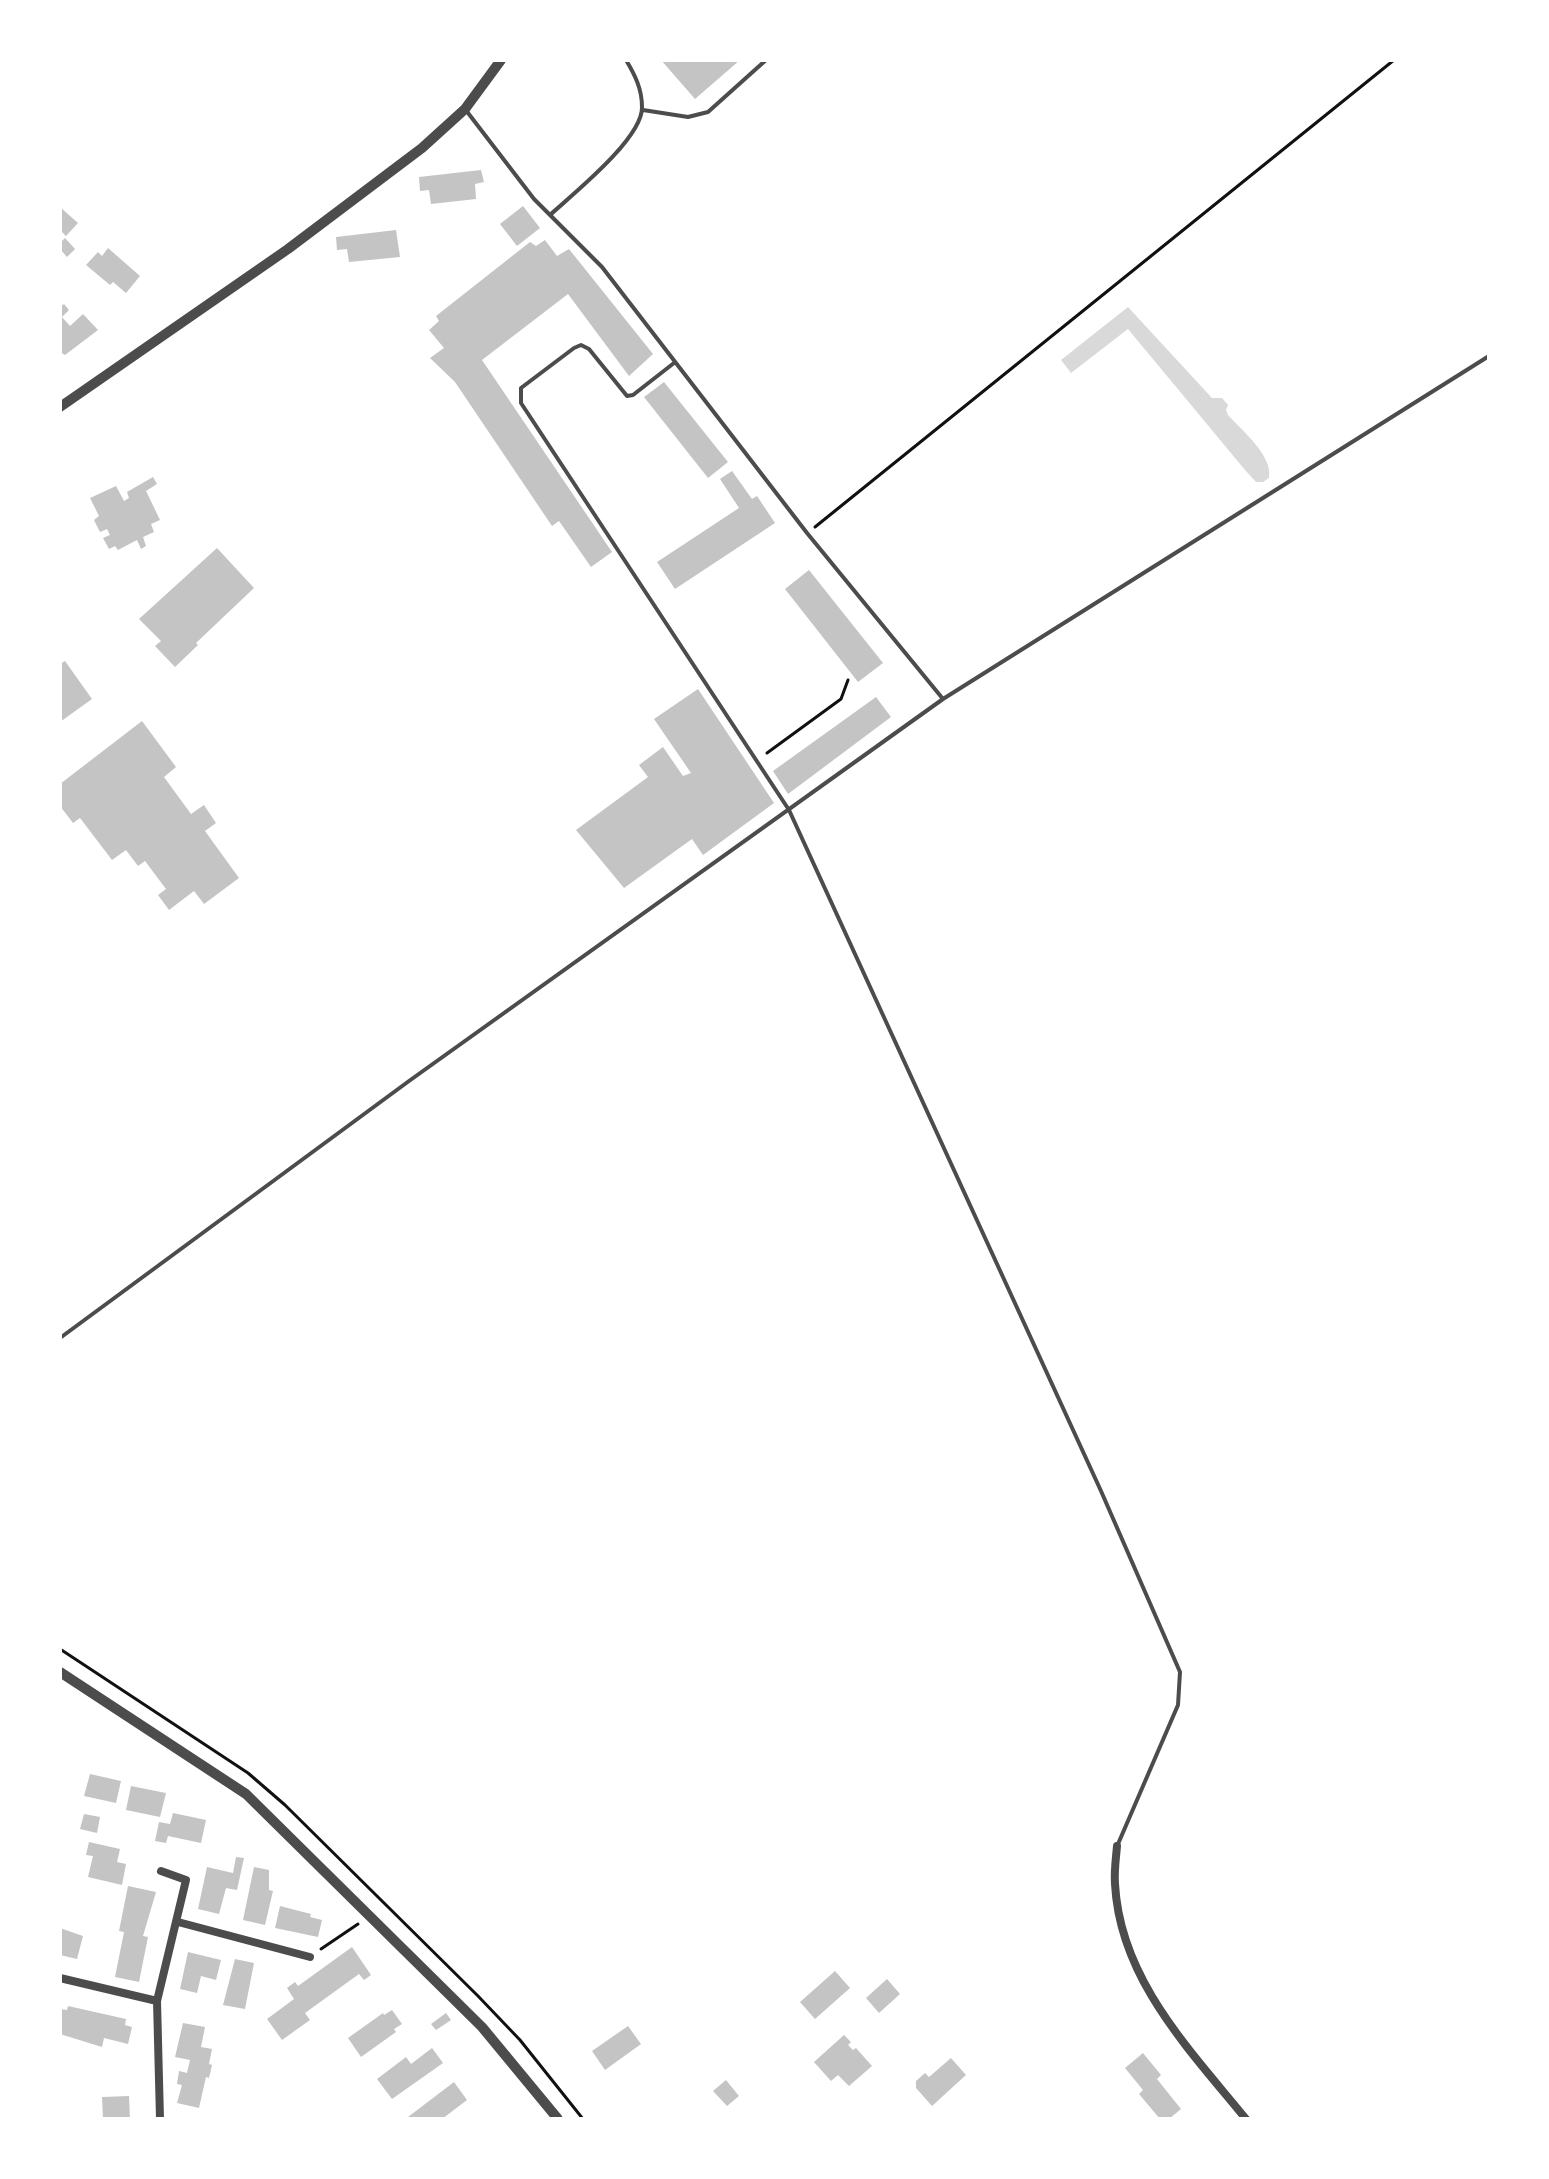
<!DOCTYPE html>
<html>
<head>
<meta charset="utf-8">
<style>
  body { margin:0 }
  #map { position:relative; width:1549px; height:2179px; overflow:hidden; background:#fff; font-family:Roboto,sans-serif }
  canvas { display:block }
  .frame { position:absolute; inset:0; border:62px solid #fff; pointer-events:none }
</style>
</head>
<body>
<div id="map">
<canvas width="1549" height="2179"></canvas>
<div class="frame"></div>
</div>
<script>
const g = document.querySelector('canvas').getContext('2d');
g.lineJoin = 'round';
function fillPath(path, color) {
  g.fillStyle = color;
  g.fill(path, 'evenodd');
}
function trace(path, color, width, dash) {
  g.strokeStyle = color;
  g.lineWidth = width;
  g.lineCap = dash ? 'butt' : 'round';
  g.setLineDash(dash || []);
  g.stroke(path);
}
fillPath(new Path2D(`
  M1128,307L1212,398H1222L1228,405L1226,410L1228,415C1242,431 1273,455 1269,478L1263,482H1256L1245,470L1128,329L1071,373L1061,360Z`), '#d9d9d9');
fillPath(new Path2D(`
  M661,60H740L695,99Z
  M481,170L484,182L475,184L476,199L431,204L429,190L420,191L419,177Z
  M523,206L540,228L517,246L500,224Z
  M60,207L78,223L66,236L60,230Z
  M396,230L400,257L349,262L347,249L337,250L336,237Z
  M65,238L75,249L67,257L60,249V243Z
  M545,240L557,256L569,249L653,354L629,376L568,294L482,360L612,552L591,567L559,521L552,526L455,382L430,358L444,348L429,330L439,321L436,316L530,242L536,246Z
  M108,248L140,276L126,293L113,282L110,285L86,265L98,252L102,256Z
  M64,304L69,310L62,317L70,326L83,314L98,330L65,355L60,352V307Z
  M664,382L728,462L708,478L644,397Z
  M732,471L752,499L757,496L775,523L675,589L657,562L739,508L720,479Z
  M153,477L157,484L146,491L160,520L151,524L154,532L143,537L146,546L141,549L137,540L118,550L115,546L109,549L103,538L110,535L107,529L100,532L94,520L99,516L90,498L116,486L124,501L129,498L127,492Z
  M217,548L254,588L196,643L198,645L175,667L155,646L161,641L139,619Z
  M809,570L883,663L858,682L785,589Z
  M65,661L92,699L60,722V664Z
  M698,689L774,803L703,855L692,839L624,888L576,830L648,777L639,765L663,747L683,776L691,773L654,719Z
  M876,697L891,717L788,794L773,771Z
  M142,721L176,767L164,777L191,814L204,805L216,823L205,831L239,878L204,904L194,891L169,910L158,895L166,889L145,861L138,866L126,850L112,860L80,818L73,823L60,806V784Z
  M90,1774L121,1781L116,1803L84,1796Z
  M131,1786L166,1793L160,1817L126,1810Z
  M173,1813L206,1820L201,1843L168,1836L166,1843L155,1841L159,1822L170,1824Z
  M84,1814L100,1817L97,1833L80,1829Z
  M89,1842L120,1849L117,1862L126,1864L122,1885L88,1877L93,1856L86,1855Z
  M236,1857L244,1858L237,1890L226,1888L219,1914L198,1909L207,1867L233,1873Z
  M254,1867L269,1870V1890L273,1891L265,1925L243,1920Z
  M128,1886L156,1892L143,1936L148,1937L139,1982L115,1977L124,1932L119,1931Z
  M280,1906L311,1914L310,1917L322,1920L318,1937L275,1928Z
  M60,1928L83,1936L77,1959L60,1955Z
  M352,1947L371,1975L364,1980L359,1974L305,2013L310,2020L282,2040L267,2019L294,1999L287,1988L295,1982L298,1986Z
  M188,1952L221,1960L216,1980L201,1976L197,1993L180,1989Z
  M235,1959L254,1963L245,2009L223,2005Z
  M835,1971L850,1988L815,2019L800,2002Z
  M887,1979L900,1994L879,2013L866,1998Z
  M68,2006L126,2019L125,2025L132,2027L128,2044L104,2038L102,2047L60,2034V2009L67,2010Z
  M392,2010L402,2024L394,2029L396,2032L361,2057L348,2038L383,2013L384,2015Z
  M446,2013L451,2020L436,2030L431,2024Z
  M183,2023L205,2027L201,2047L212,2049L209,2064L212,2065L209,2078L206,2077L199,2108L177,2103L182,2085L177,2084L179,2071L187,2073L190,2060L175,2057Z
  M628,2026L641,2044L605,2070L592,2051Z
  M844,2035L851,2042L848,2045L853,2050L856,2048L872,2066L849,2086L838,2075L831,2081L814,2062Z
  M432,2048L443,2063L392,2099L377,2079L406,2057L411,2064Z
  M1143,2053L1161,2075L1157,2079L1181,2109L1169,2119H1160L1139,2094L1143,2090L1125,2068Z
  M951,2058L966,2075L932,2106L916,2088V2081L925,2073L929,2077Z
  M726,2080L739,2096L727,2106L713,2091Z
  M454,2082L467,2100L442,2119H409L408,2117Z
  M129,2096L130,2119H103L102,2097Z`), '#c4c4c4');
trace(new Path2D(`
  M815,527L1394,60
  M767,753L841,699L848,680
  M60,1649L248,1773L285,1805L478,1996L520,2040L583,2119
  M321,1949L358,1924`), '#111', 3);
trace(new Path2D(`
  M643,110L688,117L708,112L766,60
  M550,215C573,194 643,138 642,107C642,89 635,75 626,60
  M674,363L633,395L627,396L589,349L581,345L574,348L521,388V403L789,810L1101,1491L1180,1672L1178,1705L1118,1844
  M943,699L1489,356
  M60,1338L409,1081L943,699L807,533L602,267L534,199L465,109`), '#4c4c4c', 4);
trace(new Path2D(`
  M1117,1846C1116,1858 1114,1871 1115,1884C1120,1979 1189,2049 1246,2119
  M178,1922L310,1957
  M60,1978L157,2001L160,2119
  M157,2001L186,1880L161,1871`), '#4c4c4c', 8);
trace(new Path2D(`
  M60,407L288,249L422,148L465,109L501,60
  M60,1672L246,1794L482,2027L558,2119`), '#4c4c4c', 10);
</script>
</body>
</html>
